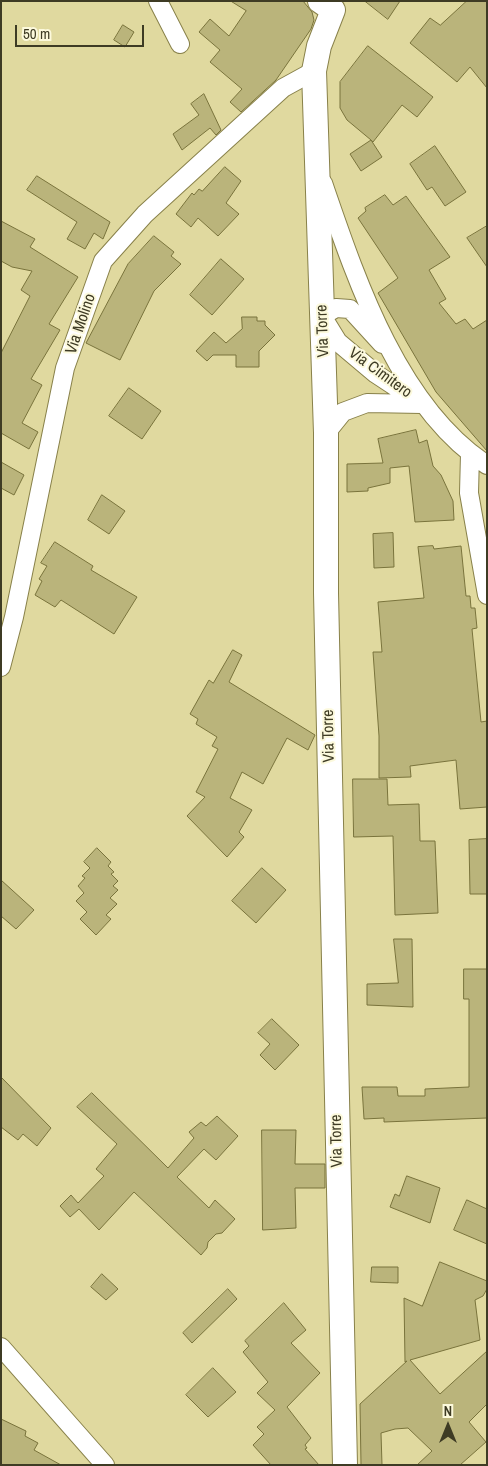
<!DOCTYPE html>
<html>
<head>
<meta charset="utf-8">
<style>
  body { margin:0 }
  #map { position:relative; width:488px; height:1466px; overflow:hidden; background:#e0d99f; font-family:"Archivo Narrow",sans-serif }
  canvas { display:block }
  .frame { position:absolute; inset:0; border:2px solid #3e3b24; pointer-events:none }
  .north { position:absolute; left:423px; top:1401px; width:50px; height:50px; -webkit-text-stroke:4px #fcf9dc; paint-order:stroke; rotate:0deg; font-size:14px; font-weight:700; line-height:20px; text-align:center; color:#3e3b24 }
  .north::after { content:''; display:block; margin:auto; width:18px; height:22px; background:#3e3b24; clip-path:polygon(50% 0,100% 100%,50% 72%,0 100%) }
  .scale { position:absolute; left:15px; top:25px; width:129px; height:22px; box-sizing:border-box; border:2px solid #3e3b24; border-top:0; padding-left:6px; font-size:15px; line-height:18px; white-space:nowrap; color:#3e3b24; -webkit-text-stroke:4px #fcf9dc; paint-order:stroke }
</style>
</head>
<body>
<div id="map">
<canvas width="488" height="1466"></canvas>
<div class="frame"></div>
<div class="north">N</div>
<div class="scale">50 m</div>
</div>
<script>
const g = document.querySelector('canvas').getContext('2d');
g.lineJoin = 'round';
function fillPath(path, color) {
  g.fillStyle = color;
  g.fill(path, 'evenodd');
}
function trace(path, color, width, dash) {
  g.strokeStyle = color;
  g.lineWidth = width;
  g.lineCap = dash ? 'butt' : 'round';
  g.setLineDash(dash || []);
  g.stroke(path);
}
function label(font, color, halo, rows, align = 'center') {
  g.font = font + ' "Archivo Narrow",sans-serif';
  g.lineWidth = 4;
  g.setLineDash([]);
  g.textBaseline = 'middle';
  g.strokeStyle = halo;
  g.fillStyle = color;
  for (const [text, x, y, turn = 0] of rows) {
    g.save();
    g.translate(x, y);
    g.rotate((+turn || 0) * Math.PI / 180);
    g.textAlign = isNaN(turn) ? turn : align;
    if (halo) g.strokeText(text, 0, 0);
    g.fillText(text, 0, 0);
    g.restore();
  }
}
const building = new Path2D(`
  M231,1H303L312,12L314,20L311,29L276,80L241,112L230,102L242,89L210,62L220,50L199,32L210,19L229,36L246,11Z
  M365,1H400L388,19Z
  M467,1H487V88L470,67L457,82L410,43L430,18L440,25Z
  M123,25L134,32L125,47L114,40Z
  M368,46L433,97L417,117L402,105L373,142L371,140L382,157L361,171L350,154L371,140L347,120L340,108V82Z
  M204,94L221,130L216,135L210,128L182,150L173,134L199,115L191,104Z
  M435,146L466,192L445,206L432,187L427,190L410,164Z
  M225,167L241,181L226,203L239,214L218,236L198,218L191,227L176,214L192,193L194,195L199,189L202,191Z
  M37,176L110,222L103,239L94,233L85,249L67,239L77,222L27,190Z
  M385,195L393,205L406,196L450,257L429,270L446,299L439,303L456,324L465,319L473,329L487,320V451L436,392L378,293L398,278L358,218L366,211L365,208Z
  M1,221L35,239L30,247L78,277L49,324L60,330L31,379L42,385L22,423L38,432L29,449L1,433V353L30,296L21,290L32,271L12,267L1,261Z
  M487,226V267L467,238Z
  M154,236L174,252L171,256L181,264L154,291L120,360L86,343L128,264Z
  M221,259L244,279L212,315L190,295Z
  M242,317H257V321H265V325L275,335L259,351V367H236V355H213L207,361L196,351L214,332L226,343L242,329Z
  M129,388L161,411L142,439L109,416Z
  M416,430L419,443L427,440L433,466L441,475L453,501L454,520L415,522L409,466L390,468V483L368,488V491L347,492V464L383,463L378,439Z
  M1,462L24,475L14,495L1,488Z
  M102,495L125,511L109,534L88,520Z
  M393,533L394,567L374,568L373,534Z
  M55,542L93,566L91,570L137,597L114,634L61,600L55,607L35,595L42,581L39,579L47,566L41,563Z
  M433,546L434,549L461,546L466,596H470L471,608H475L477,628L472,629L481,722L487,721V807L460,809L456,760L410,766L411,777L379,778V736L373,652H382L378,602L424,598L418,547Z
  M233,650L242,655L229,682L315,735L308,750L287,738L263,784L242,772L230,798L252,810L239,832L244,837L227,857L187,816L205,797L196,792L218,749L212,746L217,737L196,724L198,719L190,714L209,680L213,683Z
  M353,779H387L388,805L419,804L420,841H435L438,913L395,915L393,836L354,837Z
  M487,839V894H470L469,840Z
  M97,848L111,862L108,866L114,872L111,874L118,881L113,886L118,890L110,898L117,904L106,915L111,919L96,935L80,919L87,912L76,901L84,893L78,886L85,878L82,876L90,868L84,862Z
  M262,868L286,890L256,923L232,901Z
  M1,880L34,910L16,929L1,916Z
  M394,939H412L413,1007L367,1005V984L398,983Z
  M464,969H487V1118L384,1122V1118L364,1119L362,1087H397L398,1096H425V1089L469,1087V999H464Z
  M272,1019L299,1045L275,1070L260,1055L270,1044L258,1033Z
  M1,1077L51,1128L37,1146L23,1134L18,1140L1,1127Z
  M92,1093L168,1168L194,1138L189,1132L201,1122L206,1126L217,1116L238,1136L216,1160L204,1149L177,1177L209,1208L215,1200L235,1219L222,1233L216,1234L208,1242L207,1248L201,1255L134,1192L99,1230L79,1209L70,1217L60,1206L71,1195L78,1203L104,1176L96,1169L117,1144L77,1107Z
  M262,1130H296L295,1164H325V1188H295L296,1228L263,1230Z
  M407,1176L440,1188L430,1223L390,1207L395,1194L399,1196Z
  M467,1200L487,1209V1244L454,1230Z
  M440,1262L487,1281V1289L483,1296L475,1300L480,1340L410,1360L440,1394L487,1351V1404L469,1422L486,1442L460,1465H417L432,1451L408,1428L395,1429L381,1433L382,1465H361L360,1404L407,1361L405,1362L404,1298L422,1306Z
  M372,1267H398V1283L371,1282Z
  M102,1274L118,1289L106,1300L91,1287Z
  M228,1289L237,1299L192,1343L183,1333Z
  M284,1303L306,1330L291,1343L320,1373L287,1407L311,1438L305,1445L307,1448L305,1449L319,1465H271L253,1445L264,1434L257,1427L275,1410L257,1393L268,1382L243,1352L249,1346L245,1341Z
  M213,1368L236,1392L208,1417L186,1395Z
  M1,1419L26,1431L25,1436L38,1443L34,1450L61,1465H1Z`);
fillPath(building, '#bab47b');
trace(building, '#79733c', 1);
const street = new Path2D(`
  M158,1L180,44
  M323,183C356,279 398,407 487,465
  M382,344L350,309L336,308L322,316L338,342L376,374L417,401
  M326,433L343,412L367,403L422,404
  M470,454L469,493L487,595
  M1,667L14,617L65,368L103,261L145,214L283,88L314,71
  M1,1347L105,1465`);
const secondary = new Path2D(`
  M320,1L333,10L319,46L314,71L326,433V593L345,1465`);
trace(street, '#88814a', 20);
trace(secondary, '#88814a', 26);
trace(street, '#fff', 18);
trace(secondary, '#fff', 24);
label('16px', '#3e3b24', '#fcf9dc', [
  ["Via Molino",81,324,-71],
  ["Via Torre",323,331,-92],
  ["Via Cimitero",380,373,36],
  ["Via Torre",329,736,-91],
  ["Via Torre",337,1141,-91]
]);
</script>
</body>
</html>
